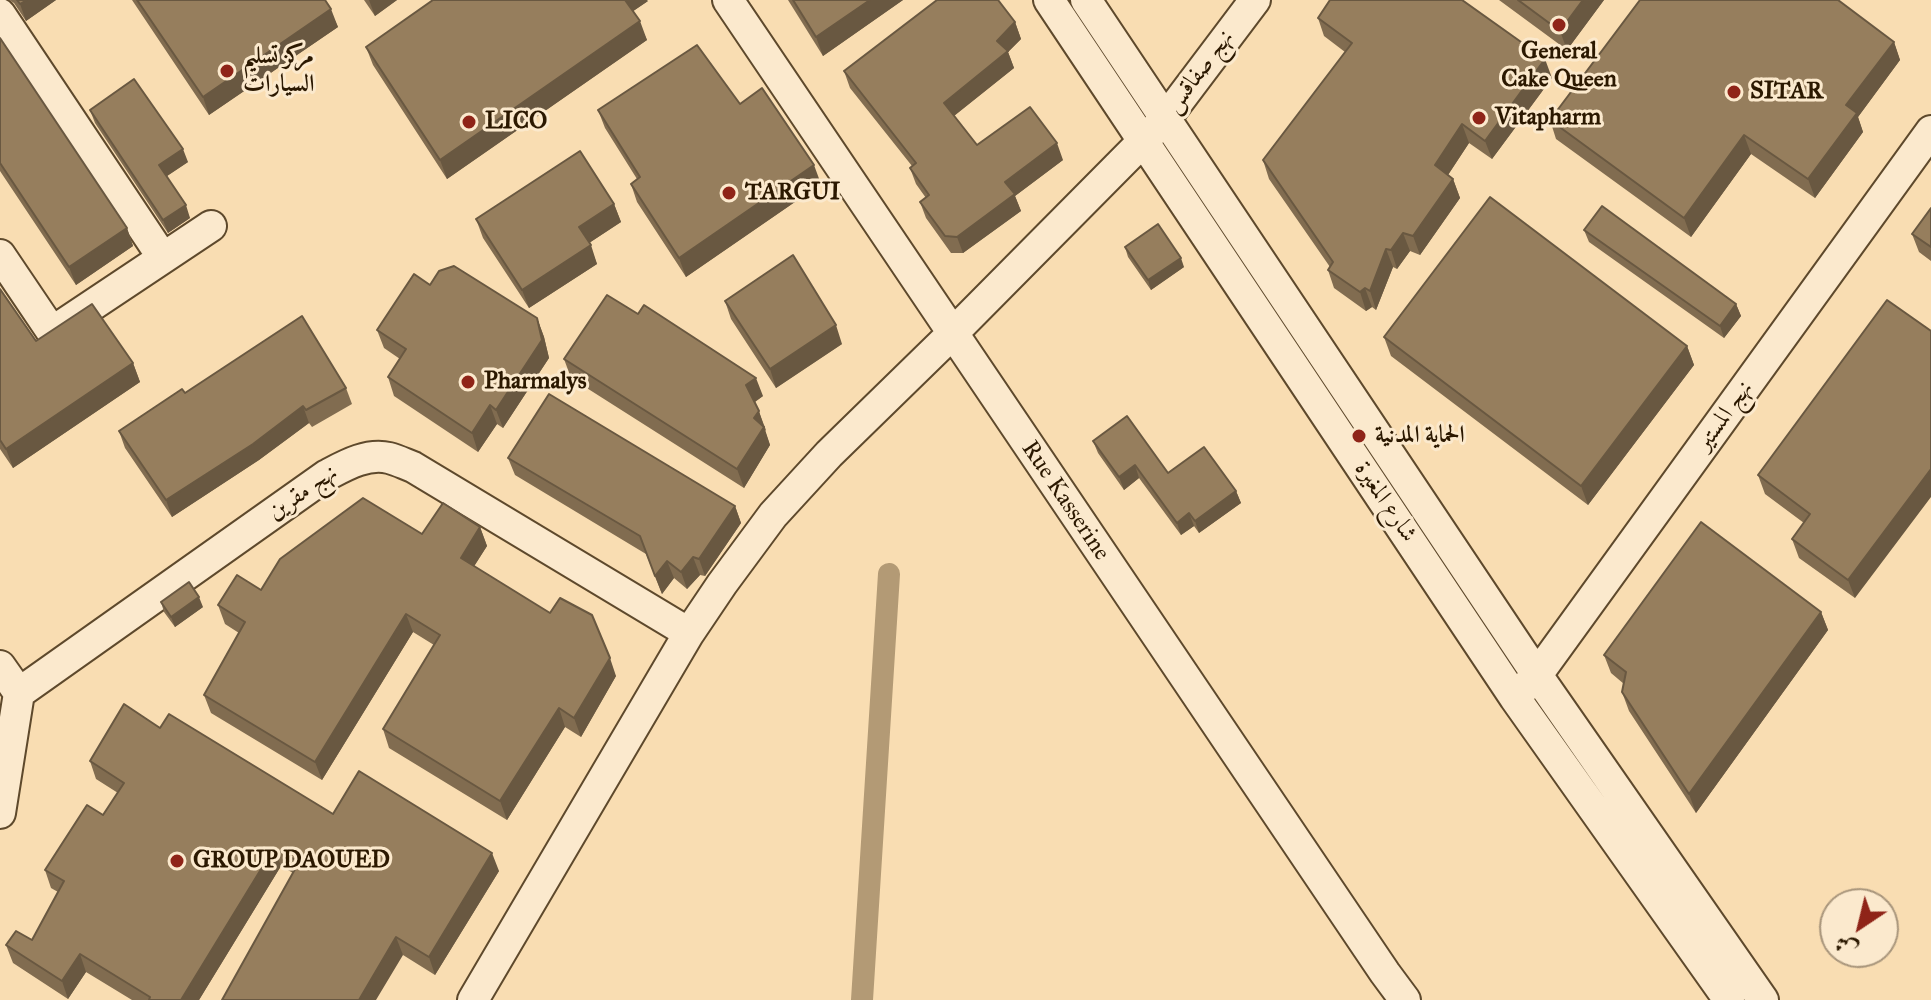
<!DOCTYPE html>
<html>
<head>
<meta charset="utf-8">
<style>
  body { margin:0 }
  #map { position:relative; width:1931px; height:1000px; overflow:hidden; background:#f9ddb2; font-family:"IM FELL Great Primer",Amiri,serif }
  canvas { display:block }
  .north { position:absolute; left:1819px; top:888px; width:80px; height:80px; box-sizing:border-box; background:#fbe9cd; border:2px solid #a8957b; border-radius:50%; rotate:215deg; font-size:22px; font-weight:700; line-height:32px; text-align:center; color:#2b1800 }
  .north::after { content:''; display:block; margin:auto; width:28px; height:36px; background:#8f2418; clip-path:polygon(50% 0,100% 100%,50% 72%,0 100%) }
</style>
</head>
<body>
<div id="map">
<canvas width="1931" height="1000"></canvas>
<div class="north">ش</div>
</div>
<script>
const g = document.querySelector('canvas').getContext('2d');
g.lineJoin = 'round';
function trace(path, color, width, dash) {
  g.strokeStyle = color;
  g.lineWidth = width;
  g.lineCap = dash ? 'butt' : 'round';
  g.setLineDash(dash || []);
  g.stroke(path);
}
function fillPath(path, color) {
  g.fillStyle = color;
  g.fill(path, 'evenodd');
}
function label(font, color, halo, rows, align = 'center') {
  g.font = font + ' "IM FELL Great Primer",Amiri,serif';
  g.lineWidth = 6;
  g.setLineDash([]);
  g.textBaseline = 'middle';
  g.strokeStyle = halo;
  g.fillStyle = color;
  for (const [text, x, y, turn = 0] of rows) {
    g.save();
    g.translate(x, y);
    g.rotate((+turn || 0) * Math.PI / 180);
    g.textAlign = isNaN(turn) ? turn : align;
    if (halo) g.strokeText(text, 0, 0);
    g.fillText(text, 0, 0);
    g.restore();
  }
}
trace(new Path2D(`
  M862,1000L889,574`), '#b39a75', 22);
const minor = new Path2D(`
  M728,0L1385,973L1405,1000
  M1049,0L1515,698L1729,1000
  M1086,0L1537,675L1763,1000
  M0,14L163,258
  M0,255L52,332L211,226
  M0,666L19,693L0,813
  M1524,688L1537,675L1931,131
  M19,693L327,475C346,465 367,453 389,458C397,460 405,464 413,467L689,633
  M473,1000L689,633L722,584L773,515L829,454L952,334L1166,118L1255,0`);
trace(minor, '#5e492c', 34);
trace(minor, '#fbe9cd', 30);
fillPath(new Path2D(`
  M9,0H56L26,21L14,3Z
  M132,0H325L338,27L209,115Z
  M364,0H397L375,16Z
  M788,0H903L823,56Z
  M1499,0H1604L1567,50Z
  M648,1L633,11L647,40L447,179L373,65L366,47Z
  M1318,18L1552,78L1492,159L1469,143L1448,175L1453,179L1460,198L1420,255L1410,251L1397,269L1393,267L1376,310L1372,307L1366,311L1334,288L1328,270L1330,267L1269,179L1263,160L1345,52L1324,36Z
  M1015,22L1021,39L1008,52L1014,68L954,116L977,145L1063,160L1015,196L1021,211L963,253H951L926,218L920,202L926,198L916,184L910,168L912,166L850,88L844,71Z
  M0,38L127,228L133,246L76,285L0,171Z
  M1894,42L1900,60L1858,117L1863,132L1815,198L1751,154L1691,237L1556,139L1550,120Z
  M90,110L188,162L167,176L190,218L168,233L95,123Z
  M598,110L821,184L686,277L637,202L631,184L637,179L605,128Z
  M614,204L621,222L589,243L597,264L529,308L483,238L476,219Z
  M1931,208V261L1919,252L1912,234Z
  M1584,230L1736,304L1741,316L1724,338L1589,242Z
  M1125,247L1184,267L1151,290L1128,257Z
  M430,285L537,318L544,337L549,358L503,428L497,424L478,452L394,396L388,377L400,359L384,348L377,330Z
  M0,289L36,341L133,363L140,382L13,468L0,449Z
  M1887,300L1855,598L1799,558L1792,539L1804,523L1765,494L1758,475Z
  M725,301L842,344L776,388L731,319Z
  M1384,337L1687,346L1694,365L1588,505L1391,356Z
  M564,359L763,396L755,402L766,430L765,431L770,445L744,488L571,378Z
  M346,388L352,404L312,427L309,423L259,460L172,517L125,448L119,431L185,393Z
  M1093,441L1168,473L1236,491L1241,503L1199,533L1194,526L1181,535L1139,478L1124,490L1098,453Z
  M508,458L735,506L741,523L705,576L700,575L687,589L674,578L662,594L646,554L515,475Z
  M480,527L487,546L474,566L616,676L581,737L565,727L507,820L389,748L383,729L434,645L413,632L322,780L211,713L204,695L239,633L225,624L218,605L422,534Z
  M161,602L203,607L175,627L164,612Z
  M1821,612L1828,630L1696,813L1629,711L1622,692L1624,684L1611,673L1604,655Z
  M160,728L333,814L499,871L435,975L403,955L293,873L281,866L199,1000H132L86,972L68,999L13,963L6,945L32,940L58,892L51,888L45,870L103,815L118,793L96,779L90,761Z`), '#816c50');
fillPath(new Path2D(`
  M27,0H56L26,21L20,4Z
  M369,0H397L375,16Z
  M624,0H647L648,1L629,14Z
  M870,0H903L823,56L816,37Z
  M1583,0H1604L1567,50L1560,31Z
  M331,9L338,27L209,115L203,97Z
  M640,21L647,40L447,179L440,160Z
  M1015,22L1021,39L1008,52L1014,68L950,119L944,103L997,41Z
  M1894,42L1900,60L1858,117L1863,132L1815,198L1808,179L1846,105Z
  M1545,59L1552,78L1492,159L1485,141Z
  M1462,124L1469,143L1442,184L1435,165Z
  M1744,135L1751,154L1691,237L1684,218Z
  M1057,143L1063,160L1015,196L1021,211L963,253L957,237L1005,182Z
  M183,149L188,162L164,178L159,165Z
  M814,165L821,184L686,277L679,258Z
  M1453,179L1460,198L1420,255L1413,236Z
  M614,204L621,222L586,245L579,227Z
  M186,205L190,218L168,233L163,220Z
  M127,228L133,246L76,285L69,267Z
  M1403,233L1410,251L1397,269L1391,250Z
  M591,245L597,264L529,308L522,290Z
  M1386,249L1393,267L1376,310L1370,291Z
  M1181,258L1184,267L1151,290L1148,280Z
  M1365,288L1372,307L1366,311L1360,292Z
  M1736,304L1741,316L1724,338L1720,326Z
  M537,318L544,337L549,358L503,428L496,410Z
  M836,325L842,344L776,388L770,369Z
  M1687,346L1694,365L1588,505L1581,486Z
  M133,363L140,382L13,468L6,449Z
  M756,378L763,396L753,403L746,385Z
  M490,405L497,424L478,452L472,433Z
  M303,406L309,423L259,460L172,517L166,500Z
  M759,411L770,445L744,488L737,469L754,418Z
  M1135,465L1139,478L1124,490L1119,477Z
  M1931,469V497L1855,598L1848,580Z
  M1236,491L1241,503L1199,533L1195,521Z
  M735,506L741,523L705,576L699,559Z
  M1189,513L1194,526L1181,535L1177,523Z
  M480,527L487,546L468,576L461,558Z
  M693,557L700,575L687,589L681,572Z
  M667,561L674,578L662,594L655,576Z
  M199,597L203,607L175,627L171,617Z
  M1821,612L1828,630L1696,813L1689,794Z
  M406,614L413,632L322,780L315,762Z
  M610,658L616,676L581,737L574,718Z
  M559,708L565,727L507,820L500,801Z
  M274,848L281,866L199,1000H181Z
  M492,853L499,871L435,975L429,957Z
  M396,937L403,955L376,1000H359Z
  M80,954L86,972L68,999L62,981Z`), '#695841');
const building = new Path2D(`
  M17,0H27L20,4Z
  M137,0H325L331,9L203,97Z
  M433,0H625L640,21L440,160L366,47Z
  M793,0H870L816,37Z
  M937,0H998L1015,22L997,41L1008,51L944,103L977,145L1030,107L1057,143L1005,182L1015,194L957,237L945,236L920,202L929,195L910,168L916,163L844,71Z
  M1330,0H1462L1545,59L1485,141L1462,124L1435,165L1453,179L1413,236L1403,233L1391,250L1386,249L1370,291L1365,288L1360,292L1328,270L1333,262L1263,160L1352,43L1318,18Z
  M1518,0H1583L1560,31Z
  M1640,0H1838L1894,42L1846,105L1857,113L1808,179L1744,135L1684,218L1550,120Z
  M0,38L127,228L69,267L0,163Z
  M697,45L740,104L762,88L814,165L679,258L631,184L640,177L598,110Z
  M134,79L183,149L159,165L186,205L163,220L90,110Z
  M580,151L614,204L579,227L591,245L522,290L476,219Z
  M1490,197L1687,346L1581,486L1384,337Z
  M1602,206L1736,304L1720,326L1584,230Z
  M1931,208V247L1912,234Z
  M1158,224L1181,258L1148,280L1125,247Z
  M793,255L836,325L770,369L725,301Z
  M454,266L537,318L542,340L496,410L490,405L472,433L388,377L406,349L377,330L414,274L430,285L439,271Z
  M0,289L36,341L92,304L133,363L6,449L0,440Z
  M607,295L638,314L644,305L756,378L746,385L759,411L754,418L764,427L737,469L564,359Z
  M1887,300L1931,331V469L1848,580L1792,539L1810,514L1758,475Z
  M302,316L346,388L306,410L303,406L253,444L166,500L119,431L182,389L185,393Z
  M549,394L735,506L699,559L693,557L681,572L667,561L655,576L640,536L508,458Z
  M1127,416L1168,473L1204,447L1236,491L1195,521L1189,513L1177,523L1135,465L1119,477L1093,441Z
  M363,498L422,534L443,503L480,527L461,558L550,613L560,598L592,615L610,658L574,718L559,708L500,801L383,729L440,635L406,614L315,762L204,695L245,622L218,605L237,575L261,590L280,559Z
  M1701,522L1821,612L1689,794L1622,692L1626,672L1604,655Z
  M189,582L199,597L171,617L161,602Z
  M124,704L160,728L169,714L333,814L359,771L492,853L429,957L396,937L359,1000H222L299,862L274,848L181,1000H149L150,997L80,954L62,981L6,945L16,931L32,940L64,881L45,870L87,805L103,815L124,783L90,761Z`);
fillPath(building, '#967e5d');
trace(building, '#695841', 2);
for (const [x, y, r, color] of [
  [1559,25,8,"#8f2418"],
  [227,71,8,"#8f2418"],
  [1734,92,8,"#8f2418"],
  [1479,118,8,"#8f2418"],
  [469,122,8,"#8f2418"],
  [729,193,8,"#8f2418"],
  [468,382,8,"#8f2418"],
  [1359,436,8,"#8f2418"],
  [177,861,8,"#8f2418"]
]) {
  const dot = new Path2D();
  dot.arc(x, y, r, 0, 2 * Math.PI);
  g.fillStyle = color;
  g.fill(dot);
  trace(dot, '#fbe9cd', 3);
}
label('bold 24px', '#2b1800', '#fbe9cd', [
  ["General",1559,52,"center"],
  ["Cake Queen",1559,80,"center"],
  ["مركز تسليم",243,57],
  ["السيارات",243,85],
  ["SITAR",1750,92],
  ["Vitapharm",1495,118],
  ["LICO",485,122],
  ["TARGUI",745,193],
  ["Pharmalys",484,382],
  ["الحماية المدنية",1375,436],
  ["GROUP DAOUED",193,861]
], 'left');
label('24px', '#2b1800', '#fbe9cd', [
  ["نهج صفاقس",1200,72,-53],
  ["نهج المستير",1725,416,-54],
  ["نهج مقرين",303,493,-34],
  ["Rue Kasserine",1065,501,56],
  ["شارع المغيرة",1385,502,56]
]);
</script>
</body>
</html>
